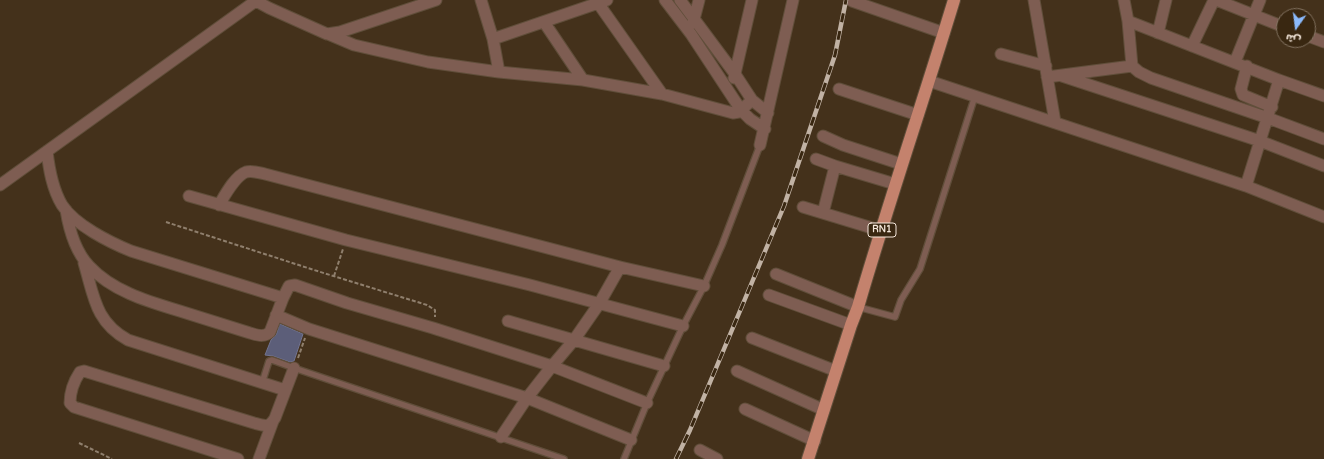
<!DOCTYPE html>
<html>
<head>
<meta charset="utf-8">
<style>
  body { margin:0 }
  #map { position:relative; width:1324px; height:459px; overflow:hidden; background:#44311b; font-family:"Varela Round","Noto Sans Arabic",sans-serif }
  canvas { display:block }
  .north { position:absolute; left:1276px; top:8px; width:40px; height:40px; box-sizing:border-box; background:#392711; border:1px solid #847462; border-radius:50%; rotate:194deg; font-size:11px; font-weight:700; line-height:16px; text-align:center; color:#f4e7db }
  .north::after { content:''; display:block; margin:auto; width:14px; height:18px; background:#8bbafc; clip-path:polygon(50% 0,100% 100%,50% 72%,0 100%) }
</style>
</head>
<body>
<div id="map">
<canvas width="1324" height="459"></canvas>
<div class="north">ش</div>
</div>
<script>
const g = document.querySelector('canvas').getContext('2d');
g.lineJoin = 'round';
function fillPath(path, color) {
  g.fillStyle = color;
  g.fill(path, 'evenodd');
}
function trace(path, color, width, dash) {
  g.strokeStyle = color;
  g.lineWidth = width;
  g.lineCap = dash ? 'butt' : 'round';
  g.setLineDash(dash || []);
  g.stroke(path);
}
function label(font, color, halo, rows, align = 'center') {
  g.font = font + ' "Varela Round",sans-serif';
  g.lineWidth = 3;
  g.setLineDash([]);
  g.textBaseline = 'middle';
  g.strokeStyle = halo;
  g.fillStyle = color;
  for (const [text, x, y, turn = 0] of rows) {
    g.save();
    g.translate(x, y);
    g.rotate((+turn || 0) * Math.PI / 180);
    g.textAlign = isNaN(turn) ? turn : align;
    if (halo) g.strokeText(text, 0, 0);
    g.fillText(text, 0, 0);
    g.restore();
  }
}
const building = new Path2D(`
  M280,324L303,334L294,361L290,362L273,356L265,355L271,340L276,335Z`);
fillPath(building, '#5c5e79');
trace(building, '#71738f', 1);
const lane = new Path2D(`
  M858,307L895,317L901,300L920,269L975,96
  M262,383L269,361L272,360L294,368L564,459
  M624,459L647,403L683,326L704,286L722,245L760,145`);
const street = new Path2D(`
  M481,0L493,39L499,72L583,80L662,94L733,113L739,112L752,100
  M665,0L691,34L741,110L750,119L765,129
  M680,0L735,74L752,100L768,113
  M1034,0L1055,122
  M1216,0L1284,27
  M256,1L269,8L327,34L340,32L436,0
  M852,1L944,33
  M598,3L662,94
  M1128,21L1279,80L1324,96
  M544,22L583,80
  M693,23L699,0
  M1158,33L1166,0
  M328,34L354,45L428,62L499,72
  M1308,36L1324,42
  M493,39L607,0
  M1192,46L1214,0
  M1001,54L1046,66
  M1235,62L1260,0
  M1132,66L1139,72L1151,78L1268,118L1324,139
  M1247,66L1241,89L1243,95L1272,107
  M1062,76L1260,141L1324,166
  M1047,77L1132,66L1128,21L1124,0
  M734,78L752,0
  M929,81L1246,186L1324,217
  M839,89L918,115
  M823,136L843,145L901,164
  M760,145L793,0
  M47,151C49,169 52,188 62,205C75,225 109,242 131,251L283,298
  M816,159L835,166L823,213
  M835,166L895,184
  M0,185L257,0
  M1246,186L1279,80
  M189,196L346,240L530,285L683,326
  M219,205C225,195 235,176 246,172C252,170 260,173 265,174L620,267L704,286
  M803,207L882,231
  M66,210C69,229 75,251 89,266C113,292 150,302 183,312C205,319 228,326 250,333C257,335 264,338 270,332L283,298L289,286L295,285L347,303L433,328L552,366L647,403
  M84,263C94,296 95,322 128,340L285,390
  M776,274L858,307
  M769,295L851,325
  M276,315L309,329L527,398L631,440
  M508,321L664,366
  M752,338L836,371
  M737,371L824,410
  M745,409L815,441
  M501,437L527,398L552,366L574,340L599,304L620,267
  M700,450L717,459
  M238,459L74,407L70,403C70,392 74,381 80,372L84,371L254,423C265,426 269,428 275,418L294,368
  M259,459L273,421`);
const primary = new Path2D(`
  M808,459L851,325L858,307C888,204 923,102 954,0`);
trace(lane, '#604e3a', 8);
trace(street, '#604e3a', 13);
trace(primary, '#604e3a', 14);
trace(new Path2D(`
  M166,222L314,270L427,305L435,310V317
  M334,276L343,249
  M298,358L305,338
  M79,443L112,459`), '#8f7f6d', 2, [4, 2]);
trace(lane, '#7e5d52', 5.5);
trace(street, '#7e5d52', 11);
trace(primary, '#c4826d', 12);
const rail = new Path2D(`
  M676,459L690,430L784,206L835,55L846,0`);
trace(rail, '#c1b2a4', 4.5);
trace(rail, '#392711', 3, [9]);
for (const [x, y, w] of [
  [882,230,28]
]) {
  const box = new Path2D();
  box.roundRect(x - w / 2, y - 7, w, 14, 3);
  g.fillStyle = '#392711';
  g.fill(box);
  trace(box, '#f4e7db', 1);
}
label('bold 9px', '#f4e7db', null, [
  ["RN1",882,230]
]);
</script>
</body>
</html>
